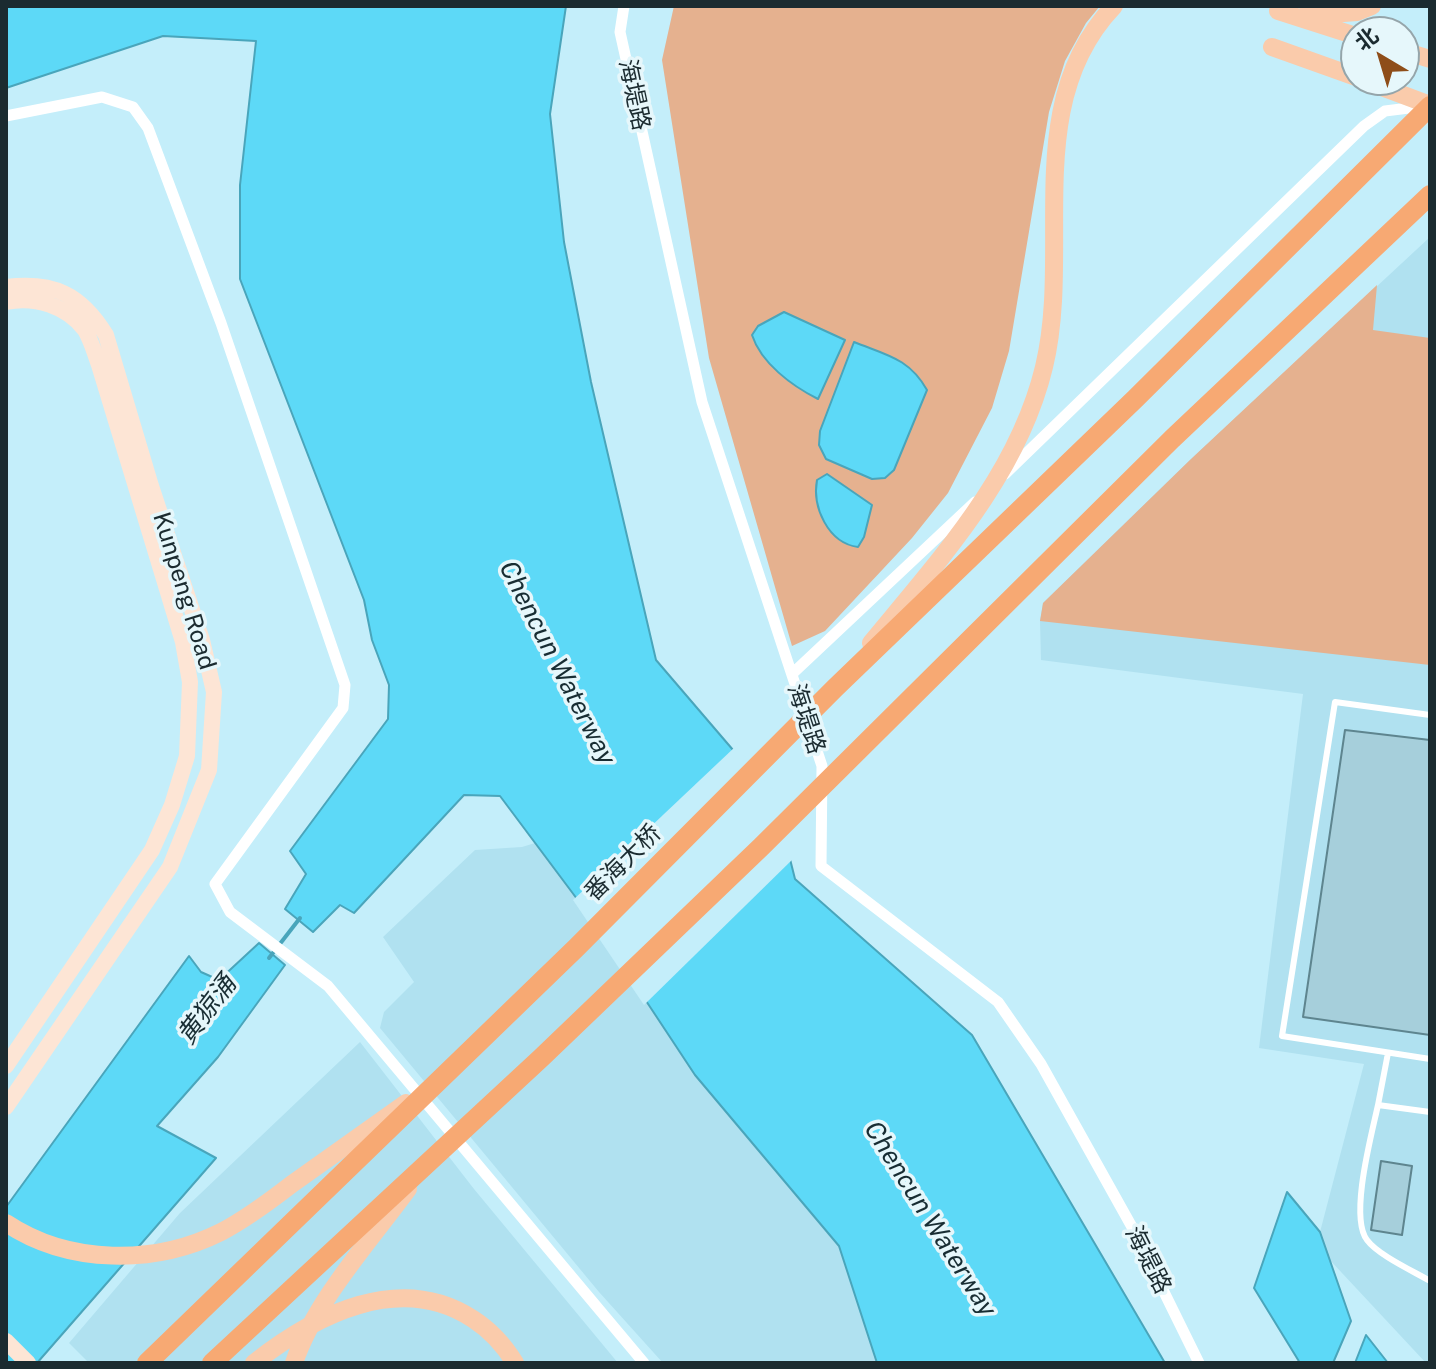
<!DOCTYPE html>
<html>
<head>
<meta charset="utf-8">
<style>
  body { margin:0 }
  #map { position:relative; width:1436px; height:1369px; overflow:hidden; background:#c4eefa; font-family:"Public Sans","Noto Sans SC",sans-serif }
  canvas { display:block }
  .frame { position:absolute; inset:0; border:8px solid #1b2b30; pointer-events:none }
  .north { position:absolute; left:1340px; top:16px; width:80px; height:80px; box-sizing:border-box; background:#e6f7fb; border:2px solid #95a5aa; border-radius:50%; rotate:322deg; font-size:22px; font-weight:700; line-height:32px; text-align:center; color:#1b2b30 }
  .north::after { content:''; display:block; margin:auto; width:28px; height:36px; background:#8e4d19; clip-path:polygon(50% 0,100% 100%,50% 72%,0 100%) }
</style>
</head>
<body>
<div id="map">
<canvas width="1436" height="1369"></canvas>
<div class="frame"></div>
<div class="north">北</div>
</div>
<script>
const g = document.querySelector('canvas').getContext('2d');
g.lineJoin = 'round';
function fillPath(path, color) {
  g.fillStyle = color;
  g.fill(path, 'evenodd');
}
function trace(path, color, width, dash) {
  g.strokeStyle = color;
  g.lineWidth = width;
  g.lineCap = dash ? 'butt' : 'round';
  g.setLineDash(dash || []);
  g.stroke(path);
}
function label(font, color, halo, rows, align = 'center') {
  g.font = font + ' "Public Sans","Noto Sans SC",sans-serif';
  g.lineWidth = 7;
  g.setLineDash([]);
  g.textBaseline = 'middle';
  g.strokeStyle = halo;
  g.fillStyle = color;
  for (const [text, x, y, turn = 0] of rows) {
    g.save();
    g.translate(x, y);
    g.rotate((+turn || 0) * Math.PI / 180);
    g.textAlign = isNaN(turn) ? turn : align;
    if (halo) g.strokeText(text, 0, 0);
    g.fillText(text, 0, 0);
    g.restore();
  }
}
fillPath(new Path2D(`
  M1430,237V1363H1426L1328,1258L1320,1232L1364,1064L1259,1048L1303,694L1041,660L1040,621L1043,603L1191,459Z
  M535,843L592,919L695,1075L839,1247L877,1363H663L599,1292L380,1028L384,1012L414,982L383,937L475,850L522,847Z
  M360,1042L474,1189L618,1363H89L69,1343L180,1213Z`), '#b0e1f0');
fillPath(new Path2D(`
  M674,6H1100L1086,23L1065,61L1049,112L1009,351L992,408L948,493L912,538L825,631L792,646L709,358L662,60Z
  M1377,285L1373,330L1430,338V665L1040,621L1043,603L1191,459Z`), '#e5b18f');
const water = new Path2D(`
  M6,6H566L550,114L564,242L591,382L656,660L775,799L795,879L972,1035L1165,1363H877L839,1246L695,1075L592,919L500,796L464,795L354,913L340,905L313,932L285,909L306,874L290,851L388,719L389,685L372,640L364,600L240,279V185L256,41L163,36L6,88Z
  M784,312L845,340L818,399C792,386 761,363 752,335L758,326Z
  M854,342C886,355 909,358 927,390L894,470L885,478L872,479L826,459L819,445L820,431Z
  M827,474L872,505L864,537L858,547C828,543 812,507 817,480Z
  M259,943L285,965L218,1057L157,1126L216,1158L37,1363H6V1207L189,956L201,972L219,980Z
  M1287,1192L1320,1232L1351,1321L1333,1363H1300L1254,1288Z
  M1366,1335L1388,1363H1355Z`);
fillPath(water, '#5dd9f7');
trace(water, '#49a5bb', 2);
fillPath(new Path2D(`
  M736,746L779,797L794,858L644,1005L573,900Z`), '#c4eefa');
trace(new Path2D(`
  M269,958L300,918`), '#49a5bb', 4);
const building = new Path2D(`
  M1345,730L1430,740V1035L1303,1017Z
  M1381,1161L1412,1166L1402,1235L1371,1230Z`);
fillPath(building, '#a6cfdb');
trace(building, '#5e858f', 2);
trace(new Path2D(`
  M1430,715L1335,702L1282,1036L1430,1059
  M1388,1053L1378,1105L1430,1112
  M1378,1105C1372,1133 1349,1217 1367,1240C1378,1255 1413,1271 1430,1281`), '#fff', 6);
trace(new Path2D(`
  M624,6L620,32L702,402L822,766L821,866L998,1002L1041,1064L1132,1227L1199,1363
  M6,116L102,97L133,107L148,128L221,323L345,685L343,708L215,884L230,912L328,986L644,1363
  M1005,474L1364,126L1385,111L1425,106
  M792,674L975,502`), '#fff', 11);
trace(new Path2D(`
  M6,287C53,281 81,294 106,335L151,486L202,640L214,692L209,770L170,867L6,1107
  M6,302C35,296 67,306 85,330C91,340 95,354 99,365L183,642L190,682L187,756L172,805L152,850L6,1066
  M6,1341L28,1363`), '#fde5d5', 16);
trace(new Path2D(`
  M1278,11L1356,36
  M1304,16L1357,12L1372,6
  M1272,47L1356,77
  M1404,51L1430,59
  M1363,80L1430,105
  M871,643C940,559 1018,475 1044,367C1073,248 1020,104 1114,6
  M6,1223C69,1265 155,1265 221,1232C246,1219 270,1201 292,1184C330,1157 368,1130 406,1103
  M254,1363C315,1315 400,1271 473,1319C490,1330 504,1345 515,1363
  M294,1363C315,1301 370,1241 408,1189`), '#facbab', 18);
trace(new Path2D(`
  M147,1363L576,948L835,688L1135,399L1430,106
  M212,1363L541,1058L761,847L1172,439L1430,195`), '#f7a973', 20);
label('24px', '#1b2b30', '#e6f7fb', [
  ["海堤路",634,95,78],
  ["Kunpeng Road",184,591,73],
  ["海堤路",806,719,72],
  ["番海大桥",623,863,-45],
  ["海堤路",1148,1260,63]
]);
label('italic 26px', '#182d33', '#e6f7fb', [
  ["Chencun Waterway",557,663,63],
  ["黄猄涌",207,1010,-53],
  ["Chencun Waterway",930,1219,58]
]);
</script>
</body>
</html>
